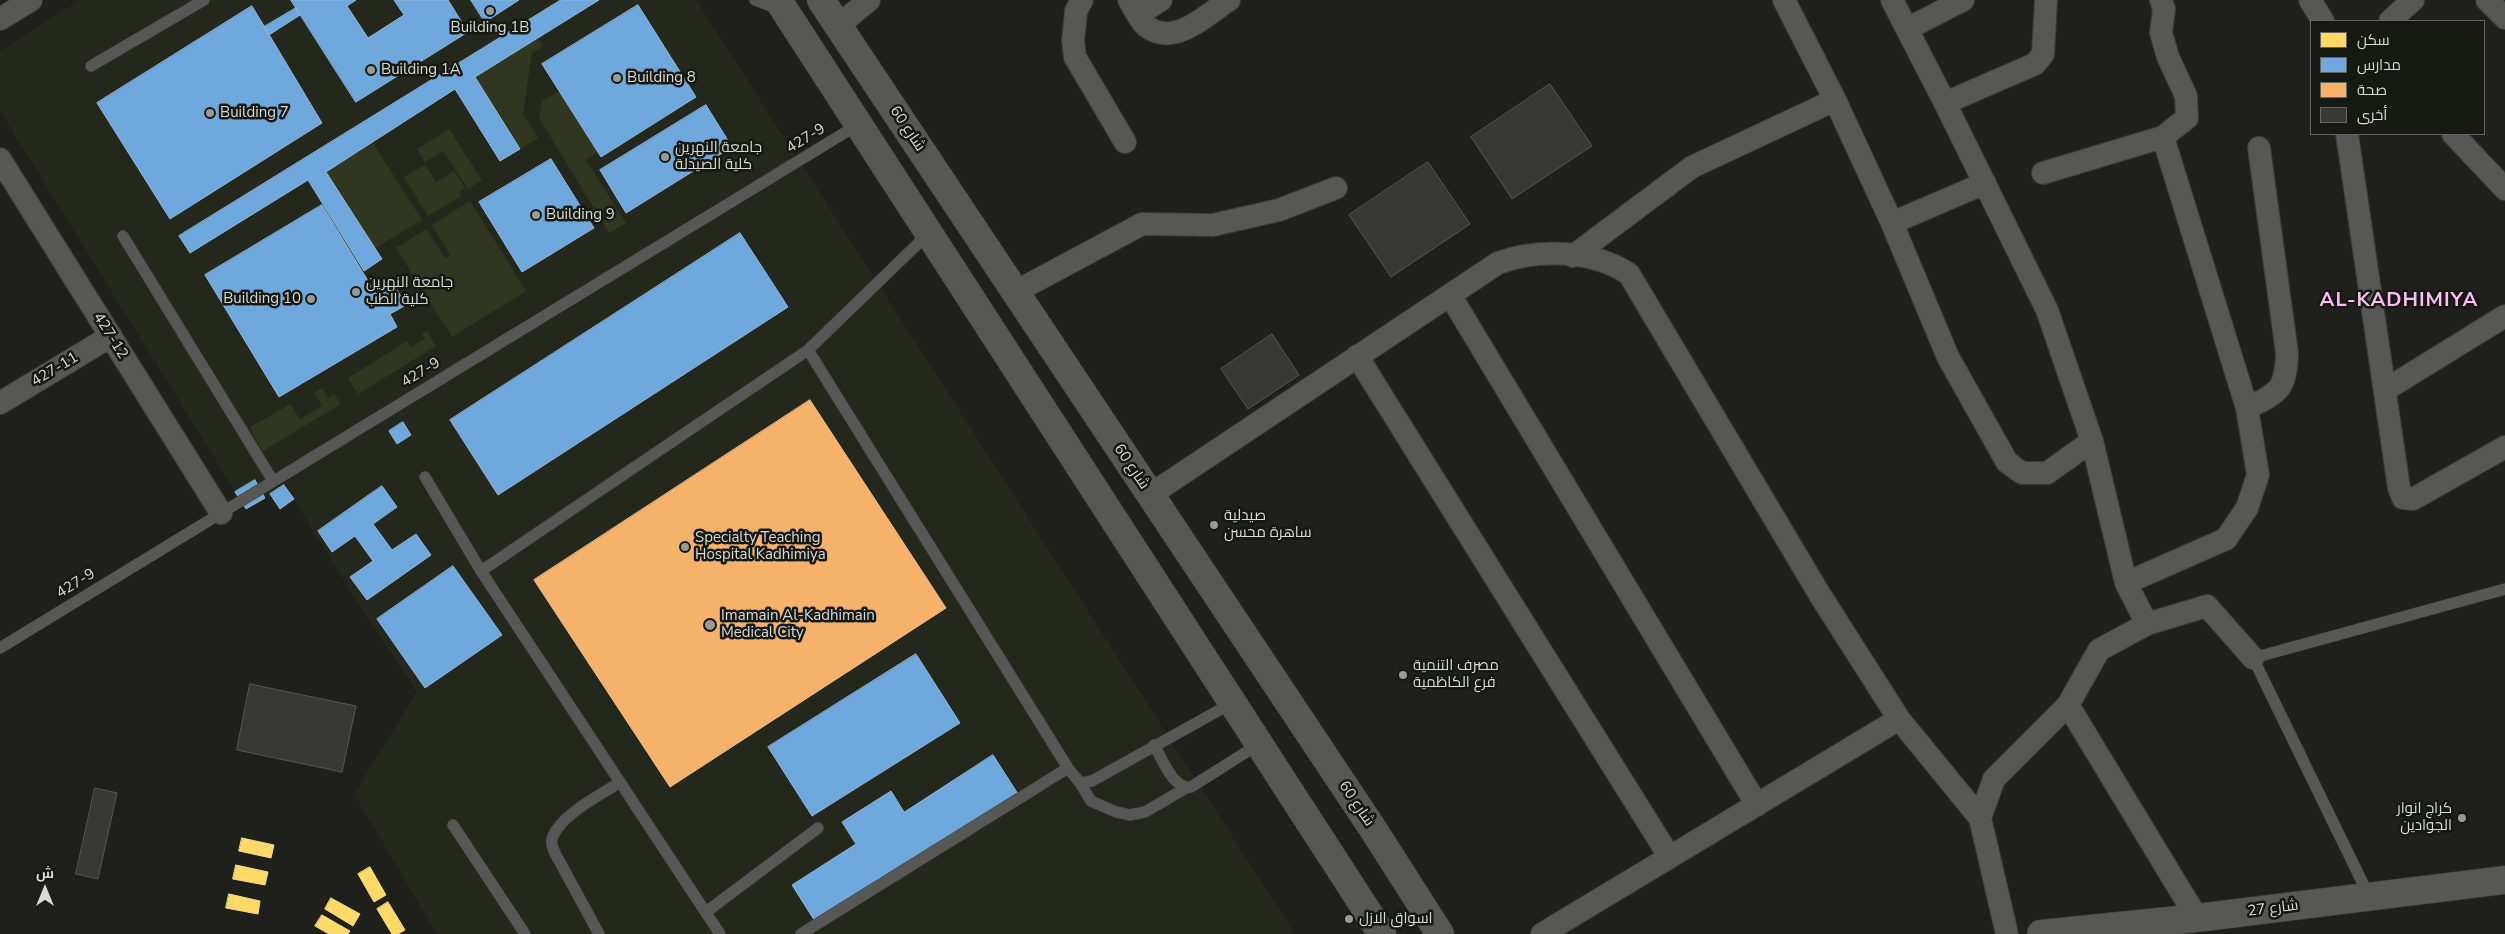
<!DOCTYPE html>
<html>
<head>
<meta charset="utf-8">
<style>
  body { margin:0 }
  #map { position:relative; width:2505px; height:934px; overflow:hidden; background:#1f201c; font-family:"Nunito Sans",Cairo,sans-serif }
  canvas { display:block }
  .legend { position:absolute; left:2310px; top:20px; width:175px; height:115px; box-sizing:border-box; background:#161812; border:1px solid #646661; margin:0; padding:6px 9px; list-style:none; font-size:15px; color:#dadbd7 }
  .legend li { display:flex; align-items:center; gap:10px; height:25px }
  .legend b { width:25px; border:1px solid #646661 }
  .north { position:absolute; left:20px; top:864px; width:50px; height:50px; -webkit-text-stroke:4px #161812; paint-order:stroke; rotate:0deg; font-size:14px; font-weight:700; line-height:20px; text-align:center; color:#dadbd7 }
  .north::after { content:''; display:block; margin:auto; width:18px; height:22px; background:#dadbd7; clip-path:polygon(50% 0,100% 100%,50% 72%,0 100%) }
</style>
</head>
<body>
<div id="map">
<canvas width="2505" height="934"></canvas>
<ul class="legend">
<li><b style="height:14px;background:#ffd966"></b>سكن</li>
<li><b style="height:14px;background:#6fa8dc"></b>مدارس</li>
<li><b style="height:14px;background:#f6b26b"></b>صحة</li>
<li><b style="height:14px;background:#383936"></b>أخرى</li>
</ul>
<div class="north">ش</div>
</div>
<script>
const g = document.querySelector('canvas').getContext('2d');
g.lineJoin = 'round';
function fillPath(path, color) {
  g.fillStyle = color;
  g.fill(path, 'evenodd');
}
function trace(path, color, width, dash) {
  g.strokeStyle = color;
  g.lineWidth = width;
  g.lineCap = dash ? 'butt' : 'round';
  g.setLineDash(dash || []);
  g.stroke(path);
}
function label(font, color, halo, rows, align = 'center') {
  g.font = font + ' "Nunito Sans",Cairo,sans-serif';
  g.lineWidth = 5;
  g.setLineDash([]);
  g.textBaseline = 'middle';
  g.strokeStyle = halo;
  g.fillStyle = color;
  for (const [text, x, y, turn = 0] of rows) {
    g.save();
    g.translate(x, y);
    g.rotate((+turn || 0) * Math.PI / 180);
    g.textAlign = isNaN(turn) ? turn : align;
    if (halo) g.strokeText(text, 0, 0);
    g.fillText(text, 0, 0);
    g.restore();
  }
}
fillPath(new Path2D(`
  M80,0H696L1295,934H437L354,794L417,692L361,608L285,485L246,509L0,111V51Z`), '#24271c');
fillPath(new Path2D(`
  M538,38L543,46L532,53L523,114L538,138L520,149L475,77Z
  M559,91L598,152L586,160L626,223L609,233L539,118L542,101Z
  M449,129L482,180L468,189L443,151L425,162L417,149Z
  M373,143L422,220L374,249L326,172Z
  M425,165L436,182L454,171L465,188L459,192L461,196L428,216L404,177Z
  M470,201L526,291L452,337L396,248L426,229L445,258L450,255L432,225Z
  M427,331L436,346L358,394L348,378L407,341L411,347L425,339L422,334Z
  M322,388L328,398L334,394L341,404L263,451L249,428L290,404L300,419L322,406L314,393Z`), '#313620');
const homes = new Path2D(`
  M242,838L274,845L271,858L239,851Z
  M236,865L268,872L265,885L233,879Z
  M370,867L386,895L374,902L358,874Z
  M229,894L260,901L258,914L226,908Z
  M331,898L360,914L353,926L325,909Z
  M388,902L405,930L398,934H392L377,909Z
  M322,915L350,931L348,934H329L315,926Z`);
fillPath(homes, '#ffd966');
trace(homes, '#f4da88', 1);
const schools = new Path2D(`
  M291,0H356L347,6L368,38L404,15L394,0H448L468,32L356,102Z
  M471,0H519L485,22Z
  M561,0H599L475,77L520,149L500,161L455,89L326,172L382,259L364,271L308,180L190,253L179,236Z
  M638,5L696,97L601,157L542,64Z
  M252,6L322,123L170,219L97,103Z
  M296,8L300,15L269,35L264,27Z
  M706,105L732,147L626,213L600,170Z
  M551,159L594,228L522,272L479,202Z
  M322,205L376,294L393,283L406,305L390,314L397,327L279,397L205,275Z
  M740,233L788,307L498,495L450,420Z
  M403,422L411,435L397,444L389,431Z
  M255,480L265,498L246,509L235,492Z
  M284,485L294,499L280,509L270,494Z
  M382,486L397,507L373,524L392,550L416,534L431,555L367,600L350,577L373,561L355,536L332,552L318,531Z
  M453,566L502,635L425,688L377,619Z
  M916,654L960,723L812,816L768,747Z
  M993,755L1018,794L816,923L792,885L856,844L842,822L891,791L904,812Z`);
fillPath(schools, '#6fa8dc');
trace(schools, '#8fb7da', 1);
const health = new Path2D(`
  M810,400L946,608L670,787L534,580Z`);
fillPath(health, '#f6b26b');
trace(health, '#eebe8b', 1);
const building = new Path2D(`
  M1550,84L1592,146L1512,199L1471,137Z
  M1428,162L1470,224L1391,277L1349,215Z
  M1272,334L1299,375L1248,409L1221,369Z
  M250,684L356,706L342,772L237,750Z
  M95,788L117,793L98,879L76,874Z`);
fillPath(building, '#383936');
trace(building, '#565754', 1);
const service = new Path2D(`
  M755,0L779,9
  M91,66L204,0
  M123,236L273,481
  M808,350L1068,768L1080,783L1092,781L1232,703
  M425,477L481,571L720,934
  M481,571L808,350L929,233
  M0,648L859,124
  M1154,745C1162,758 1173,790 1191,787L1259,744
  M1080,783L1091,801L1116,812L1130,815L1145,812L1186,788
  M453,825L525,934
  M2369,896L2253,658L2505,589
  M706,912L818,828
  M599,934L556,855C553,849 550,843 553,836C562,814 601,795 620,782
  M801,934L1068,768`);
const minor = new Path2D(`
  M1082,0L1076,11L1075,22L1073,40L1075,57L1125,142
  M1129,0C1134,8 1139,20 1146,26C1174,48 1206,15 1229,0
  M1784,0L1835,100L1892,223L1948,357L2007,462L2022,473H2047L2092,441
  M1892,0L1945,103L2047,310L2092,441L2126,583L2147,624
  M2310,0L2323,21
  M2487,0L2505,18
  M1138,15L1161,0
  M0,19L31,0
  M2390,21L2413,0
  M838,26L869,0
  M1907,29L1963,0
  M1945,103L2035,64L2043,54L2046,0
  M2347,134L2399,488L2403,498L2413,499L2505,447
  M2453,134L2505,189
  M0,159L221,513
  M2043,173L2163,137L2187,118L2186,96L2168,57L2161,33L2164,9L2161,0
  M1892,223L1985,183
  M1573,256L1692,167L1835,100
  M1015,292L1142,224L1213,225L1279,210L1336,188
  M1450,295L1757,805
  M1357,356L1669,856
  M2385,390L2505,316
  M0,403L111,336
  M2247,408C2279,393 2286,389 2287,353L2259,148
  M1150,495L1498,263C1538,248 1593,250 1629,274L1820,595L1899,719L1980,818
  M2126,583L2226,539L2247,508L2258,475L2247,408L2163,137
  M2068,705L2197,918
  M1542,934L1899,719
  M2007,934L1980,818L1994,779L2068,705L2099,650L2147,624L2207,606L2253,658`);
const tertiary = new Path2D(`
  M778,0L1382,934
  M821,0L1373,829L1440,934
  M2041,934L2197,918L2505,880`);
trace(service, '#3b3b39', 12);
trace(minor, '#3b3b39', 24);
trace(tertiary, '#3b3b39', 29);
trace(service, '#575855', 11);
trace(minor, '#575855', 22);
trace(tertiary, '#575855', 28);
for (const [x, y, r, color] of [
  [490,11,5,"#999a96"],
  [371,70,5,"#999a96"],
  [617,78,5,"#999a96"],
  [210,113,5,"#999a96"],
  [665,157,5,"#999a96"],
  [536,215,5,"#999a96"],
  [356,292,5,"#999a96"],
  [311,299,5,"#999a96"],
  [1214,525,5,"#999a96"],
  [685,547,5,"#999a96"],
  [710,625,6,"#999a96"],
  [1403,675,5,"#999a96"],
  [2462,818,5,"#999a96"],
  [1349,919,5,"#999a96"]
]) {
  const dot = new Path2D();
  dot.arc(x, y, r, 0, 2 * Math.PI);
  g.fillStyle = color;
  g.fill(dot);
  trace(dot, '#161812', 2);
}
label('15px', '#dadbd7', '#161812', [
  ["Building 1B",490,28,"center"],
  ["Building 1A",381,70],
  ["Building 8",627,78],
  ["Building 7",220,113],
  ["جامعة النهرين",675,148],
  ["كلية الصيدلة",675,165],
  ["Building 9",546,215],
  ["جامعة النهرين",366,283],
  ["كلية الطب",366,300],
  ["Building 10",301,299,"right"],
  ["صيدلية",1224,516],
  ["ساهرة محسن",1224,533],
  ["Specialty Teaching",695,538],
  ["Hospital Kadhimiya",695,555],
  ["Imamain Al-Kadhimain",721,616],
  ["Medical City",721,633],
  ["مصرف التنمية",1413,666],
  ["فرع الكاظمية",1413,683],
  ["كراج انوار",2452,809,"right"],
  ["الجوادين",2452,826,"right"],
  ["اسواق الازل",1359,919]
], 'left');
label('15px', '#dadbd7', '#161812', [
  ["شارع 60",907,129,56],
  ["427-9",806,139,-31],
  ["427-12",110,336,58],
  ["427-11",55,370,-31],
  ["427-9",421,373,-31],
  ["شارع 60",1131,467,56],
  ["427-9",76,584,-31],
  ["شارع 60",1356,804,56],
  ["شارع 27",2273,909,-7]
]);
g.letterSpacing = '1px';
label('bold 20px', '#fbbdf5', '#161812', [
  ["AL-KADHIMIYA",2399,301]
]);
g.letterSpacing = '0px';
</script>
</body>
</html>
